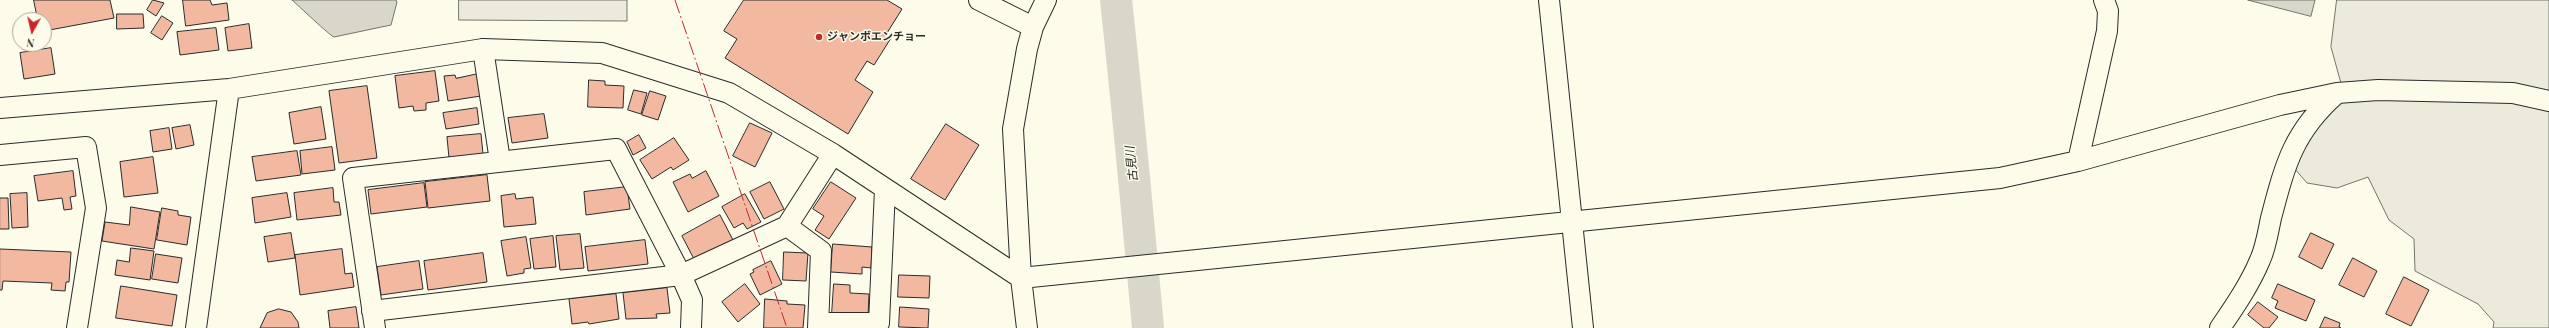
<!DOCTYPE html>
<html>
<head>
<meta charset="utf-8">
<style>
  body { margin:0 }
  #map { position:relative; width:2549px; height:328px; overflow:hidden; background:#fdfbea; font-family:"Playfair Display",serif }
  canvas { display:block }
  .north { position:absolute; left:12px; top:12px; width:40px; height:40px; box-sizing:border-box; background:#fdfbea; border:1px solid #a9a89e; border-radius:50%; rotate:188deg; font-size:11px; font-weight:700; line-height:16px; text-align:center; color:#2b2b2b }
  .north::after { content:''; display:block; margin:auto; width:14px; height:18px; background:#c62828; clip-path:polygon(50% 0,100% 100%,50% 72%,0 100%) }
</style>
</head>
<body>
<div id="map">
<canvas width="2549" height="328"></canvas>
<div class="north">N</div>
</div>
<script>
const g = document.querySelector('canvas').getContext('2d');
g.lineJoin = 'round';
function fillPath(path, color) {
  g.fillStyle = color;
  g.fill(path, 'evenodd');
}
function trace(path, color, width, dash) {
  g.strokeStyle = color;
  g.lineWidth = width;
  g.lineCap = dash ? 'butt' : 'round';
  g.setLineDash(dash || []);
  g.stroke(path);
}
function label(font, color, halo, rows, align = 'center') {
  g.font = font + ' "Playfair Display","Noto Sans JP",serif';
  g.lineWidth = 3;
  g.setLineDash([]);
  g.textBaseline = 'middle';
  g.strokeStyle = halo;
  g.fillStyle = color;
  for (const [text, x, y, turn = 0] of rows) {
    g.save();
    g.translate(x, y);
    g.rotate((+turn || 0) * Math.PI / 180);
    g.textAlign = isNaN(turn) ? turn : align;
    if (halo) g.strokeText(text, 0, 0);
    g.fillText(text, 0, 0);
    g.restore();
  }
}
const green = new Path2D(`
  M2337,0H2549V328H2493L2494,322L2478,304L2415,271L2414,239L2389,220L2368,177L2337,188L2307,183L2294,168L2301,143L2345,98L2331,47Z`);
fillPath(green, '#ecebdb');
trace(green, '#74746e', 1);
const parking = new Path2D(`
  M459,0H627V21L459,20Z`);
fillPath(parking, '#eceadb');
trace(parking, '#74746e', 1);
const water = new Path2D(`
  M292,0H396L397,2L391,25L334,37C329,35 299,6 292,0Z
  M2248,0H2315L2311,16Z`);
fillPath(water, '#d8d7c9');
trace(water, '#74746e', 1);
trace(new Path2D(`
  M1116,0C1128,109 1138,219 1148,328`), '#d8d7c9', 32);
const building = new Path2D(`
  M34,0H110L114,18L44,31V20H38Z
  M153,0L164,3L156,16L147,10Z
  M183,0H210L212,5L227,3L229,20L186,26Z
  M744,0H887L902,9L887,33L891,38L874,65L867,61L855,80L873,92L848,134L725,58L737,39L724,31Z
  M117,14H143L144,28L117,29Z
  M162,16L173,23L162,40L151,33Z
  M249,24L252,48L228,51L225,28Z
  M216,28L219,50L180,55L177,32Z
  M51,48L55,74L24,79L20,53Z
  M435,71L439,101L426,103V110L414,111L413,106L399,108L395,76Z
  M478,74L481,96L448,101L444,76L455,75L456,78Z
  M589,80L605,81V85L624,86L623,108L588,107Z
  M367,86L377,158L339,163L329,91Z
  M634,90L647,93L641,114L628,110Z
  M650,91L666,96L658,120L642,115Z
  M321,107L326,139L294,144L289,113Z
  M477,108L479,124L446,129L443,113Z
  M544,114L548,138L512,143L508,118Z
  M750,123L772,133L755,167L733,156Z
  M946,124L979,145L945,200L911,179Z
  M190,125L194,145L176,149L172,128Z
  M169,128L172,149L153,152L150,131Z
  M481,134L483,154L449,158L447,137Z
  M639,135L646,148L633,155L627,142Z
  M674,138L689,160L673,170L671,167L652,179L640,160Z
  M332,147L335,170L302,174L300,151Z
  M297,151L301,175L256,181L252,157Z
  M153,157L158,193L124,197L120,162Z
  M73,171L76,196L70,197L72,209L64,210L62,198L38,201L34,176Z
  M706,171L719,196L688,212L673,182L690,174L692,178Z
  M487,175L490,201L428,208L425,182Z
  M770,182L784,209L764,219L750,192Z
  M831,182L856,198L829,239L815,230L824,216L813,209Z
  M424,183L427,207L371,214L368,190Z
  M627,187L630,209L586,215L584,192Z
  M333,188L334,202H339L341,215L297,220L294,193Z
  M27,193L28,227L12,228L10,194Z
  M287,193L291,217L255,223L252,198Z
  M515,194L516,199L533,197L536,224L504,227L501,196Z
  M745,194L761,222L747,229L743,223L734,228L722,207Z
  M0,198H8L9,229H0Z
  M131,207L160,212L154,249L102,241L105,222L129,225Z
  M162,208L178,211V215L191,217L187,245L157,240Z
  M720,215L733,240L695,261L682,236Z
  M291,233L295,258L268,262L264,237Z
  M2311,233L2334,244L2322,269L2299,257Z
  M580,234L584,268L560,270L556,236Z
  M553,236L556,267L534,269L530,239Z
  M526,237L531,268L524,269V273L507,276L501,241Z
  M645,240L648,264L588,271L585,247Z
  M833,244L872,247L871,268L862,267V274L831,272Z
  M131,248L154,251L150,280L115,275L117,260L129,262Z
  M0,249L71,252L69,282H66L65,291L51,290L52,283L3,281L2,290H0Z
  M342,249L345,274L352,273L354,287L300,295L295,255Z
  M784,252L808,253L806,281L783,280Z
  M483,253L487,282L428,290L424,261Z
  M156,254L182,258L178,283L152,279Z
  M2353,258L2377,271L2364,297L2339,285Z
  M419,261L423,289L381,295L377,267Z
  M771,261L782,284L760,295L750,274L754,272L753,270Z
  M899,275L930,276L929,298L898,297Z
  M2404,277L2429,290L2411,326L2386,314Z
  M745,284L760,304L738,322L722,302Z
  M834,284L850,285V293L869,294L868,316L832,314Z
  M2278,284L2315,300L2306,321L2275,308L2278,301L2272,298Z
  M121,286L177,295L172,326L116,318Z
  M667,288L670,313L656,314L657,318L626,319L623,293Z
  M616,294L619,319L589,324L588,322L572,324L569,299Z
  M765,299L787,301V304L805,305L803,328H764Z
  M2258,302L2278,317L2269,328H2264L2248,315Z
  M356,307L359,328H330L328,311Z
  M900,307L929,309L928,328L899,327Z
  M279,309L291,312L298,322L299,328H260L267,313Z
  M2325,317L2340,323L2339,327L2341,328H2320Z`);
fillPath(building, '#f2b8a0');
trace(building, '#2b2b2b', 1);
const minor = new Path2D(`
  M979,0L1033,27
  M1549,0L1583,328
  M483,49L500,161
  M0,108L229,89L483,49L602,53L729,93L833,154L1021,278L2000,178L2078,161L2280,105L2337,93L2378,90L2513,93L2549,101
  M0,155L86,147L96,208L77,328
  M2078,161L2107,31L2108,11L2104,0
  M787,226L821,251L818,328
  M372,311L681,275L787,226L833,154
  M819,323H879L885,189
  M196,328L229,89
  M375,328L353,178L616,149L681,275L692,300L691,328
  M1027,328L1021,278L1013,129L1027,49L1033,27L1046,0
  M2220,328C2235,306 2250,284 2260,260C2266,247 2268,232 2271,218C2285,165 2293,132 2336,94`);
trace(minor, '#2b2b2b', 22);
trace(minor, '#fdfbea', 20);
trace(new Path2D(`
  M675,0L787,328`), '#c62828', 1, [14, 3, 2, 3]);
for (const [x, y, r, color] of [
  [819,37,4,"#c62828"]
]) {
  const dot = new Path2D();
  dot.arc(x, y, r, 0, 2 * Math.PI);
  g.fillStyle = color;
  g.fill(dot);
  trace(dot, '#fdfbea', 1.5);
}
label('bold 11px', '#2b2b2b', '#fdfbea', [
  ["ジャンボエンチョー",827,37]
], 'left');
label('italic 12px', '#2b2b2b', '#fdfbea', [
  ["古見川",1132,164,-96]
]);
</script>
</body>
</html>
